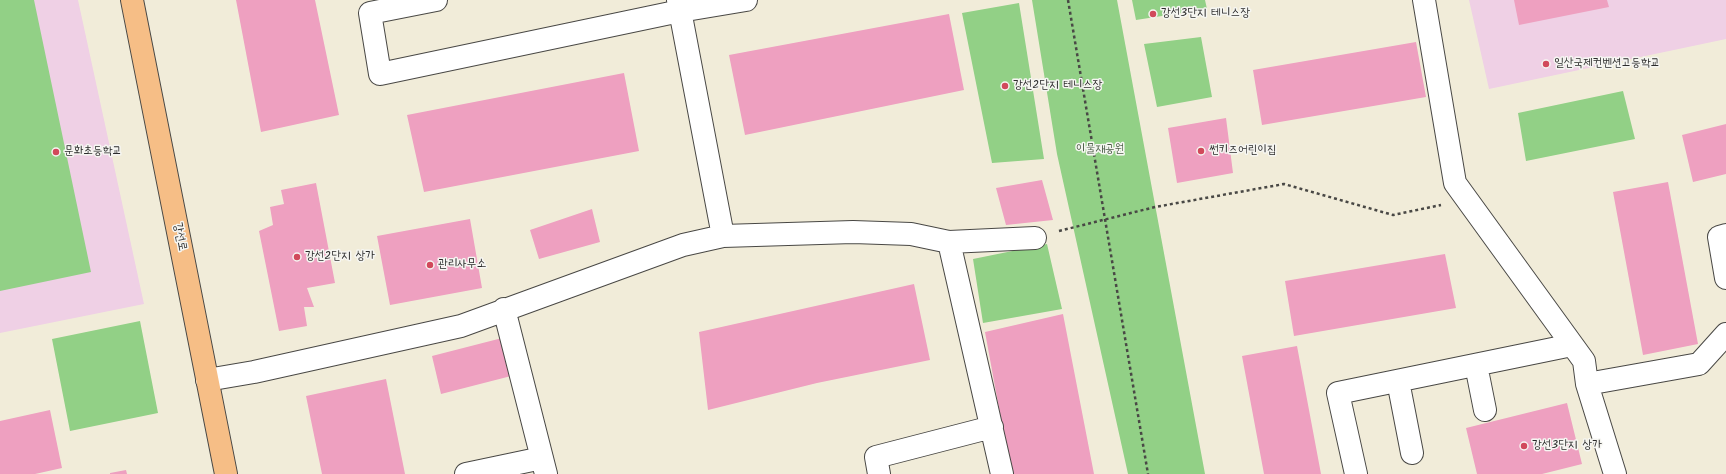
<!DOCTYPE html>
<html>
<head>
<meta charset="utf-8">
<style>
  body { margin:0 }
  canvas { display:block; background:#f1ecd9 }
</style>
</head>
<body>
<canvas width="1726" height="474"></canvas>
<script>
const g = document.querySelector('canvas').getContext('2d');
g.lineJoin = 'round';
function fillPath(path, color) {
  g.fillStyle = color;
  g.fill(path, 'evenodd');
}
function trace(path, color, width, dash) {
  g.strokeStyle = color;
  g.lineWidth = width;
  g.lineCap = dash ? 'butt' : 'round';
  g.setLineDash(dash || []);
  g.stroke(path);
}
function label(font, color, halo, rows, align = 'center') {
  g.font = font + ' Kalam,"Poor Story",sans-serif';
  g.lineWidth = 3;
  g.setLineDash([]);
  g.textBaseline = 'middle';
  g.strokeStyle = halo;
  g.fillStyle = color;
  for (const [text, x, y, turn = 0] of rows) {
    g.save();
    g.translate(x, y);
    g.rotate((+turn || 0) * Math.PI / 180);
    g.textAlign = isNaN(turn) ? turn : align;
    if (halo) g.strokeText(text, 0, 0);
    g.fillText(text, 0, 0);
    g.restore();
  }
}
fillPath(new Path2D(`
  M0,0H78L144,304L0,333Z
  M1469,0H1726V39L1489,89Z`), '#efd0e5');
fillPath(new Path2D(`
  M0,0H34L91,272L0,291Z
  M1032,0H1117L1205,474H1128L1057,154Z
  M1132,0H1205L1207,9L1136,20Z
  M1019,3L1044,159L992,163L962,13Z
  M1201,37L1212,97L1157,107L1144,44Z
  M1623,91L1635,139L1526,161L1518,113Z
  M1047,244L1062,309L983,323L973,259Z
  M140,321L158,413L70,431L52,339Z`), '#92d086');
fillPath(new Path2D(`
  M236,0H315L339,115L261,132Z
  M1514,0H1607L1609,7L1519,25Z
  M949,14L964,90L745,135L729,55Z
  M1416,42L1426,97L1262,125L1253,70Z
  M624,73L639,151L424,192L407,115Z
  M1226,118L1233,173L1177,183L1168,128Z
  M1726,124V174L1693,182L1682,135Z
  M1042,180L1053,220L1006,225L996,188Z
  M1668,182L1698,344L1643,355L1613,192Z
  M316,183L335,283L307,288L314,307H304L307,326L279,331L259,231L273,225L270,207L284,204L281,190Z
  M592,209L600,242L539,259L530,230Z
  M470,219L482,288L390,305L377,236Z
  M1445,254L1456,308L1294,336L1285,281Z
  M914,284L930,360L817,383L708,410L699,332Z
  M1063,314L1094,474H1011L985,332Z
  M506,337L515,375L441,394L432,356Z
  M1297,346L1321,474H1264L1242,356Z
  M386,379L405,474H322L306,396Z
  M1567,403L1582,464L1542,474H1477L1466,428Z
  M50,410L62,468L35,474H0V421Z
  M126,470L127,474H110V473Z`), '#eea0c0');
const minor = new Path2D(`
  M436,0L370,13L380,74L680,11L746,0
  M678,0L723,236
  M1424,0L1455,183L1584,361L1587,384L1615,474
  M1726,235L1719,237L1726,278
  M949,242L1002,474
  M504,309L546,474
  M1476,365L1485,410
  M207,380L254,372L461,326L683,245L723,236L853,232L911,234L949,242L1035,238
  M1398,381L1412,453
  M1587,384L1699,364L1726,334
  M466,474L542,458
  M879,474L876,457L992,427
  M1356,474L1338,393L1572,345`);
const major = new Path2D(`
  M132,0L226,474`);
trace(minor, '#494845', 24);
trace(major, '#494845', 24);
trace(new Path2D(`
  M1068,0L1148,474
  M1059,231L1155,207L1284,184L1393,215L1441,205`), '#494845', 2.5, [3, 3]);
trace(minor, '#fff', 22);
trace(major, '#f6be86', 22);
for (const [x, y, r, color] of [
  [1153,14,4,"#d1495b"],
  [1546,64,4,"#d1495b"],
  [1005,86,4,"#d1495b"],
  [1201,151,4,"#d1495b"],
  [56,152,4,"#d1495b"],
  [297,257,4,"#d1495b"],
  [430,265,4,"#d1495b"],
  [1524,446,4,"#d1495b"]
]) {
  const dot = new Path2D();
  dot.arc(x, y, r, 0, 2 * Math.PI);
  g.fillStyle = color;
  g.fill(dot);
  trace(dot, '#f6f6f2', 1.5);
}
label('12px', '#2b2b2b', '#f6f6f2', [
  ["강선3단지 테니스장",1161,14],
  ["일산국제컨벤션고등학교",1554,64],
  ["강선2단지 테니스장",1013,86],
  ["썬키즈어린이집",1209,151],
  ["문화초등학교",64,152],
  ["강선2단지 상가",305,257],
  ["관리사무소",438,265],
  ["강선3단지 상가",1532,446]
], 'left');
label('12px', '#4a5d46', '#f6f6f2', [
  ["이물재공원",1100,150]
]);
label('12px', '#2b2b2b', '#f6f6f2', [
  ["강선로",179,237,79]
]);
</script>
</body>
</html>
